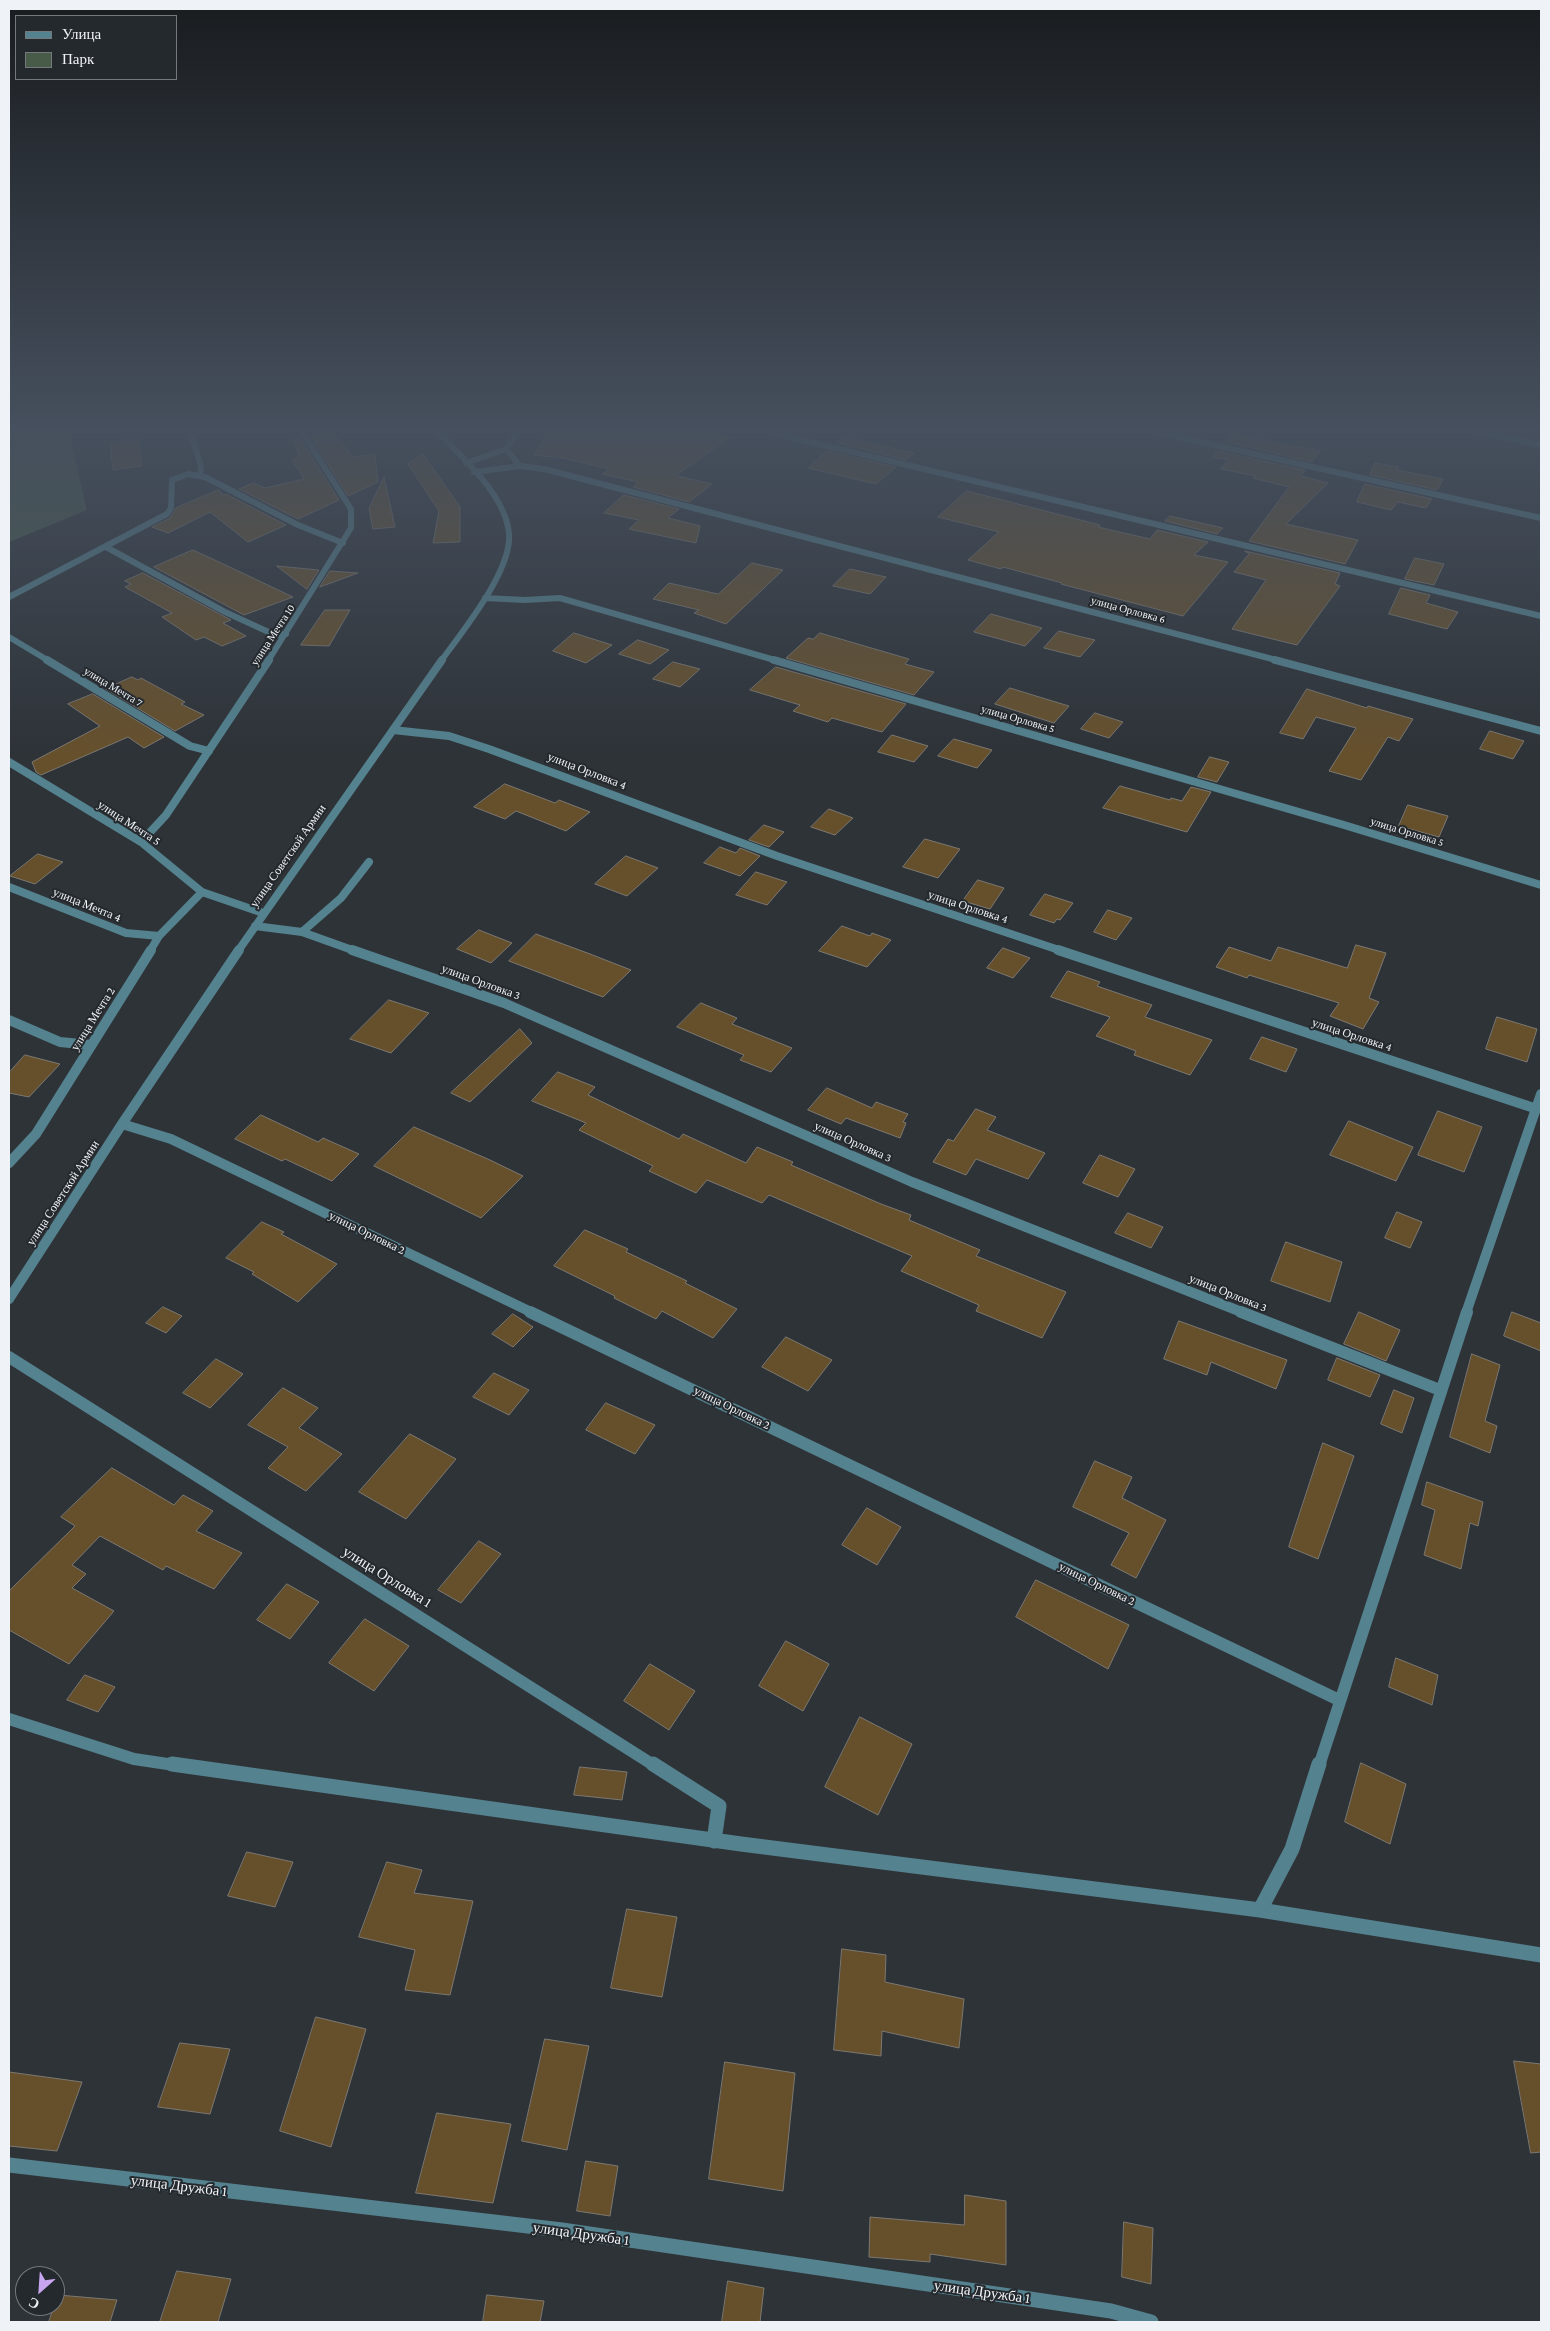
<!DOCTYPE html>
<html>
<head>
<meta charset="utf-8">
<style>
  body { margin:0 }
  #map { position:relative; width:1550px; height:2331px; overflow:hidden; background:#2e3338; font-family:"Crimson Pro",serif }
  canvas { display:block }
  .frame { position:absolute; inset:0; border:10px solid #eff2f6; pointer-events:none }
  .legend { position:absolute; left:15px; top:15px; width:162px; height:65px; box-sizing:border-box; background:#24292e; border:1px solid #75797e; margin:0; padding:6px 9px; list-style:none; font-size:15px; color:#eff2f6 }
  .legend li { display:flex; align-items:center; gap:10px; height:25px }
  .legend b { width:25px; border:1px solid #75797e }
  .north { position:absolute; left:15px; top:2266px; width:50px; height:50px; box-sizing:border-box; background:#24292e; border:1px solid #75797e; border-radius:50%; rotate:206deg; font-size:14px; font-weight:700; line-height:20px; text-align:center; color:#eff2f6 }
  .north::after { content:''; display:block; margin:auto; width:18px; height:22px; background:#c8a6ef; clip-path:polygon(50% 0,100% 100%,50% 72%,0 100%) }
</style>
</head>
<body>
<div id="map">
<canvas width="1550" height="2331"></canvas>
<div class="frame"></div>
<ul class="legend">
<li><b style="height:6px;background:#54828f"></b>Улица</li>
<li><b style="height:14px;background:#485b49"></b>Парк</li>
</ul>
<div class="north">С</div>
</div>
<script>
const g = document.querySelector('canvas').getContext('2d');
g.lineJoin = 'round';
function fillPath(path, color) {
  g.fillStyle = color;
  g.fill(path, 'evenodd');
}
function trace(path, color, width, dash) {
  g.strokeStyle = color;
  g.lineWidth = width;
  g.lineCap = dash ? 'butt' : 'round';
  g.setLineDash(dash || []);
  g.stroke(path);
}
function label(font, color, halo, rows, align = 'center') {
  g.font = font + ' "Crimson Pro",serif';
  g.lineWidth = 4;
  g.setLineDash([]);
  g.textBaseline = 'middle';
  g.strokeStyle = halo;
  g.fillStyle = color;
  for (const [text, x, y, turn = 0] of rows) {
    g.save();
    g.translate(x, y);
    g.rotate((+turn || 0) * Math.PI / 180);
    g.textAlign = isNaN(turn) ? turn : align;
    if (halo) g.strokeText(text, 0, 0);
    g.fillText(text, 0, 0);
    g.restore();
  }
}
fillPath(new Path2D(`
  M9,429H68L87,510L9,542Z`), '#485b49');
const building = new Path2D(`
  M552,429H693L730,437L678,474L677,476L712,484L689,502L633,487L638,482L602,474L609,469L563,458L534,455Z
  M334,432L353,457L375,454L378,482L348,496L310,436Z
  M1233,434L1299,447L1321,450L1312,462L1226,442Z
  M844,437L914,453L906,460L837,443Z
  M300,438L339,500L298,519L239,489L253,483L265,488L304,479L292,460L299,457L294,439Z
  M138,439L142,466L113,470L110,443Z
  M827,451L896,467L876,484L808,468Z
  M1218,451L1305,470L1301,476L1328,483L1286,524L1358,540L1345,564L1249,541L1289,487L1253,478L1256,476L1221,469L1228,460L1213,457Z
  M423,454L460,507V542L433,543L439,511L408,464Z
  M1375,463L1399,467L1397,470L1443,479L1437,490L1370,475Z
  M384,477L395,527L373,529L369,509Z
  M1365,484L1432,499L1426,508L1398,502L1391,510L1357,502Z
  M219,490L223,495L226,494L286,525L248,542L210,512L168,533L152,527L170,518L176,508Z
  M967,491L1100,525L1098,527L1150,539L1157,530L1208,542L1194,555L1228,562L1183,616L1061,584L1062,583L1003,567L1001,569L968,560L999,532L938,517Z
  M624,495L679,509L668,518L700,526L696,543L629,529L639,520L604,513Z
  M1170,516L1223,528L1217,534L1165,521Z
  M193,550L234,569L293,597L244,615L154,567Z
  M1245,551L1340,573L1335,584L1340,586L1297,645L1232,629L1266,580L1234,572L1249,554Z
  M1415,558L1444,564L1434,585L1405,579Z
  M752,563L783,570L726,624L694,613L699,610L653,599L669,583L718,594Z
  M277,566L319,570L307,589Z
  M850,569L886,577L870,594L833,586Z
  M330,571L358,573L320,587Z
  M143,573L231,620L223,623L246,636L222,646L204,637L196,640L162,617L172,613L125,587L131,584L125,581Z
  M1401,588L1430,595L1426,603L1458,612L1447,629L1389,614Z
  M325,610H350L329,646L301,645Z
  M991,614L1042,628L1025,646L974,632Z
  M1059,631L1078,636L1095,640L1080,657L1044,648Z
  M574,633L612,645L586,663L553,651Z
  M820,633L909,659L905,664L934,672L914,695L786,658L808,638L813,639Z
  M638,640L669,650L650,664L619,654Z
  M673,662L700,669L680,687L653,679Z
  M776,667L906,704L882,732L832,718L828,722L793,711L800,705L750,690Z
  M132,677L138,680L141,678L185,702L181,704L204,715L175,731L106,689Z
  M1010,688L1049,700L1069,706L1054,723L995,704Z
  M1307,689L1367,708L1368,706L1413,719L1399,741L1388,737L1361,780L1329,771L1356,728L1316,717L1303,739L1280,733Z
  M93,694L164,737L144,748L128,737L41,775L36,772L32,762L100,726L68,704Z
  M1095,713L1123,722L1109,738L1081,729Z
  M1490,731L1524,741L1513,759L1480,749Z
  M892,735L928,746L914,762L878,752Z
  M954,739L992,750L977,768L938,756Z
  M1210,757L1229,762L1217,782L1198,777Z
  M505,784L555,803L559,800L590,812L566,831L516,811L505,819L474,807Z
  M1120,786L1170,800L1171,798L1182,801L1191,787L1211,792L1187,832L1103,808Z
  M1408,805L1448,816L1439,837L1399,826Z
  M829,809L853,818L835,835L811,827Z
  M764,825L784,832L769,847L749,840Z
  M925,839L960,849L938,878L903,867Z
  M720,847L736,853L740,848L760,856L740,876L704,863Z
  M38,854L63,862L35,884L10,876Z
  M626,856L658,868L627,896L595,884Z
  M756,872L787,882L767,905L736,895Z
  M978,880L1004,888L990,909L963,901Z
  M1045,894L1073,903L1060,920L1057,919L1054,923L1030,915Z
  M1108,910L1132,918L1116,940L1094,932Z
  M842,926L870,936L872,933L891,940L867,967L819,951Z
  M479,930L512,943L491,963L457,949Z
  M536,934L590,954L631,970L603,997L509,961Z
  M1356,945L1386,953L1369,998L1379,1002L1363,1029L1330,1016L1339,1003L1249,975L1247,978L1216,967L1229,947L1271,961L1278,947L1347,968Z
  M1003,948L1030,958L1013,978L987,968Z
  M1068,971L1100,982L1097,986L1152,1005L1145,1017L1212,1040L1190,1075L1134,1055L1136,1051L1096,1036L1110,1017L1051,997Z
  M389,1000L429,1013L391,1053L350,1039Z
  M701,1003L737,1018L732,1024L792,1048L771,1072L740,1060L744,1055L677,1027Z
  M1497,1017L1537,1029L1527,1062L1486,1049Z
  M520,1029L532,1043L470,1102L451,1093Z
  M1262,1037L1297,1049L1286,1072L1250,1059Z
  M25,1055L60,1064L29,1097L9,1093V1073Z
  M558,1072L595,1087L588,1095L679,1139L683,1134L746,1163L757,1147L793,1162L791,1165L881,1204L911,1215L909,1220L980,1250L976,1256L1066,1292L1042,1338L976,1311L979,1305L901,1271L912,1256L769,1195L762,1203L707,1180L696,1193L649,1171L653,1166L579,1130L586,1123L532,1101Z
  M827,1088L872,1108L876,1102L908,1114L903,1122L906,1123L900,1138L846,1118L841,1124L808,1110Z
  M976,1109L996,1117L987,1130L1045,1153L1028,1179L976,1159L966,1175L933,1162L948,1139L953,1141Z
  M1438,1111L1482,1127L1464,1172L1418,1155Z
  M261,1115L318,1142L323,1138L359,1154L332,1181L285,1159L282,1161L235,1139Z
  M1349,1121L1413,1147L1396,1181L1330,1155Z
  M414,1127L490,1160L523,1176L481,1218L374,1166Z
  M1100,1155L1135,1169L1118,1197L1083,1183Z
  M1397,1212L1422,1222L1410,1248L1385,1238Z
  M1128,1213L1163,1227L1151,1248L1115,1233Z
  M262,1222L284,1232L281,1234L337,1264L298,1302L252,1274L254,1272L226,1258Z
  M585,1230L628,1249L626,1252L687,1281L685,1283L737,1309L713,1338L662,1311L656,1319L614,1298L615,1296L554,1266Z
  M1286,1242L1342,1262L1330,1302L1271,1281Z
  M163,1307L182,1316L166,1333L146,1323Z
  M1359,1312L1400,1330L1386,1361L1344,1344Z
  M1512,1312L1541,1323V1351L1504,1336Z
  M513,1314L533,1327L513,1347L492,1334Z
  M1179,1321L1287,1360L1276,1389L1211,1362L1207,1375L1164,1359Z
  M786,1337L832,1360L808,1391L762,1367Z
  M1472,1354L1500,1365L1485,1421L1497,1426L1490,1453L1450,1437Z
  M1337,1358L1380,1375L1370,1397L1328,1380Z
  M216,1359L243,1374L210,1408L183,1393Z
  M494,1373L529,1390L509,1415L473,1397Z
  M283,1388L318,1408L299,1428L342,1454L306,1491L268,1468L288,1447L248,1425Z
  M1394,1390L1414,1398L1402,1433L1381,1424Z
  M606,1403L655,1425L635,1454L586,1430Z
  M410,1434L456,1459L406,1519L359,1492Z
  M1323,1443L1354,1456L1318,1559L1289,1547Z
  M1095,1461L1132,1477L1122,1498L1166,1520L1136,1578L1111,1565L1129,1533L1073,1507Z
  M112,1468L174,1505L183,1495L213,1511L196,1531L242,1553L214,1589L166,1566L163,1570L100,1536L72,1565L86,1574L72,1588L114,1611L69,1664L9,1630V1591L75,1526L61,1517Z
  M1427,1482L1483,1502L1478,1526L1470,1523L1461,1569L1424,1555L1435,1510L1422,1505Z
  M867,1508L901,1527L877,1565L842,1545Z
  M479,1541L501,1554L461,1603L438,1590Z
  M1036,1580L1129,1625L1108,1669L1016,1617Z
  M287,1584L319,1602L290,1639L257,1620Z
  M365,1619L409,1646L374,1691L329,1663Z
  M786,1641L829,1664L803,1711L759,1686Z
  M1396,1658L1438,1675L1432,1705L1389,1687Z
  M650,1664L695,1691L669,1730L624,1701Z
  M85,1675L115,1687L98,1712L67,1700Z
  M860,1717L912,1744L878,1815L825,1787Z
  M1361,1763L1406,1784L1390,1844L1345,1822Z
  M580,1767L627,1772L622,1800L574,1795Z
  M247,1852L293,1862L275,1907L228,1896Z
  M387,1862L422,1870L414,1893L473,1901L450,1995L405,1990L415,1950L359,1937Z
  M627,1909L677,1917L662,1997L611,1988Z
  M842,1949L886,1955L885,1982L964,1999L959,2048L882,2031L881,2056L834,2050Z
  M316,2017L366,2029L331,2147L280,2131Z
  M545,2039L589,2046L567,2150L522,2141Z
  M180,2043L230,2049L210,2114L158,2107Z
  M1514,2061L1541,2064V2152L1531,2153Z
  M725,2062L795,2073L783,2191L709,2179Z
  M9,2072L82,2082L57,2151L9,2146Z
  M437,2113L511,2124L493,2203L416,2193Z
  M586,2161L618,2166L610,2216L577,2211Z
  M965,2195L1006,2201V2265L930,2254V2262L869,2257L870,2217L964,2225Z
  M1124,2222L1153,2228L1151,2284L1122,2277Z
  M177,2271L231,2279L218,2322H160Z
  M728,2281L764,2288L760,2322H722Z
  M58,2295L117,2300L110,2322H49Z
  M487,2295L544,2301L540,2322H483Z`);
fillPath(building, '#66502c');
trace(building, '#7c7871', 1);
trace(new Path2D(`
  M189,429L201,466L200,475
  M435,429C461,456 506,495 509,534C512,571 462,632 441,661
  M756,429L1541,616
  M1143,429L1541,518
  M1463,429L1541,445
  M506,449L520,466
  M466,463L506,449L520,429
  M474,472L520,466L544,469L1280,661
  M106,547L225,612L275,635L286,634
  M9,597L167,514L171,508L172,480L188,474L205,477L298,525L343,543
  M485,598L525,600L560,598L778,661
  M9,637L49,661
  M268,661L351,528V509L300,429`), '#54828f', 6);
trace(new Path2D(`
  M47,660L190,746L209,751
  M774,660L1344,825L1541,885
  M1275,660L1541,731
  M393,730L449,736L489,749L777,856L1062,951
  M9,762L141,842L202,892L263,913
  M141,842L166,815L269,660
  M9,887L126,933L159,936
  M255,926L302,932L355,951
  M302,932L341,898L369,862
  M150,951L159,936L202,892
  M238,951L442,660`), '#54828f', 8);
trace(new Path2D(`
  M352,950L504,1003L912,1182L1244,1313
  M1058,950L1537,1109
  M9,1020L60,1042L91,1045
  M122,1124L171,1139L533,1313
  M9,1163L36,1134L151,950
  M9,1299L122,1124L239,950
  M1466,1313L1541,1094`), '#54828f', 10);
trace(new Path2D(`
  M530,1312L1339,1700
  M1241,1312L1440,1390
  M9,1357L655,1766
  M9,1719L134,1759L181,1766
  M1319,1766L1467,1312`), '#54828f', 12);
trace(new Path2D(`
  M172,1764L741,1844L1260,1910L1541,1955
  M653,1764L719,1806L714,1841
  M1260,1910L1292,1849L1319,1764
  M9,2165L562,2230L1111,2311L1151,2322`), '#54828f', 15);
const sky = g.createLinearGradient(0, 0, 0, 755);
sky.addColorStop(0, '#191c1f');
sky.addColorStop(0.57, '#46505e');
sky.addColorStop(1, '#46505e00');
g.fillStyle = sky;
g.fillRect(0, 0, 1550, 755);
label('11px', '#eff2f6', '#24292e', [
  ["улица Орловка 6",1128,610,15],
  ["улица Мечта 10",273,635,-57],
  ["улица Мечта 7",113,687,31],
  ["улица Орловка 5",1018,719,16],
  ["улица Орловка 5",1407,832,17]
]);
label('12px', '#eff2f6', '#24292e', [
  ["улица Орловка 4",587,771,21],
  ["улица Мечта 5",129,823,33],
  ["улица Советской Армии",288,856,-55],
  ["улица Мечта 4",87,905,22],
  ["улица Орловка 4",968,907,18],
  ["улица Орловка 3",481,982,20],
  ["улица Мечта 2",93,1019,-58],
  ["улица Орловка 4",1352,1035,18],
  ["улица Орловка 3",853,1142,24],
  ["улица Советской Армии",63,1193,-57],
  ["улица Орловка 2",367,1233,26],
  ["улица Орловка 3",1228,1293,22],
  ["улица Орловка 2",732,1408,26],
  ["улица Орловка 2",1097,1584,26]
]);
label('15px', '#eff2f6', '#24292e', [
  ["улица Орловка 1",387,1577,32],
  ["улица Дружба 1",179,2186,7],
  ["улица Дружба 1",581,2234,8],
  ["улица Дружба 1",982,2292,8]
]);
</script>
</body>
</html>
